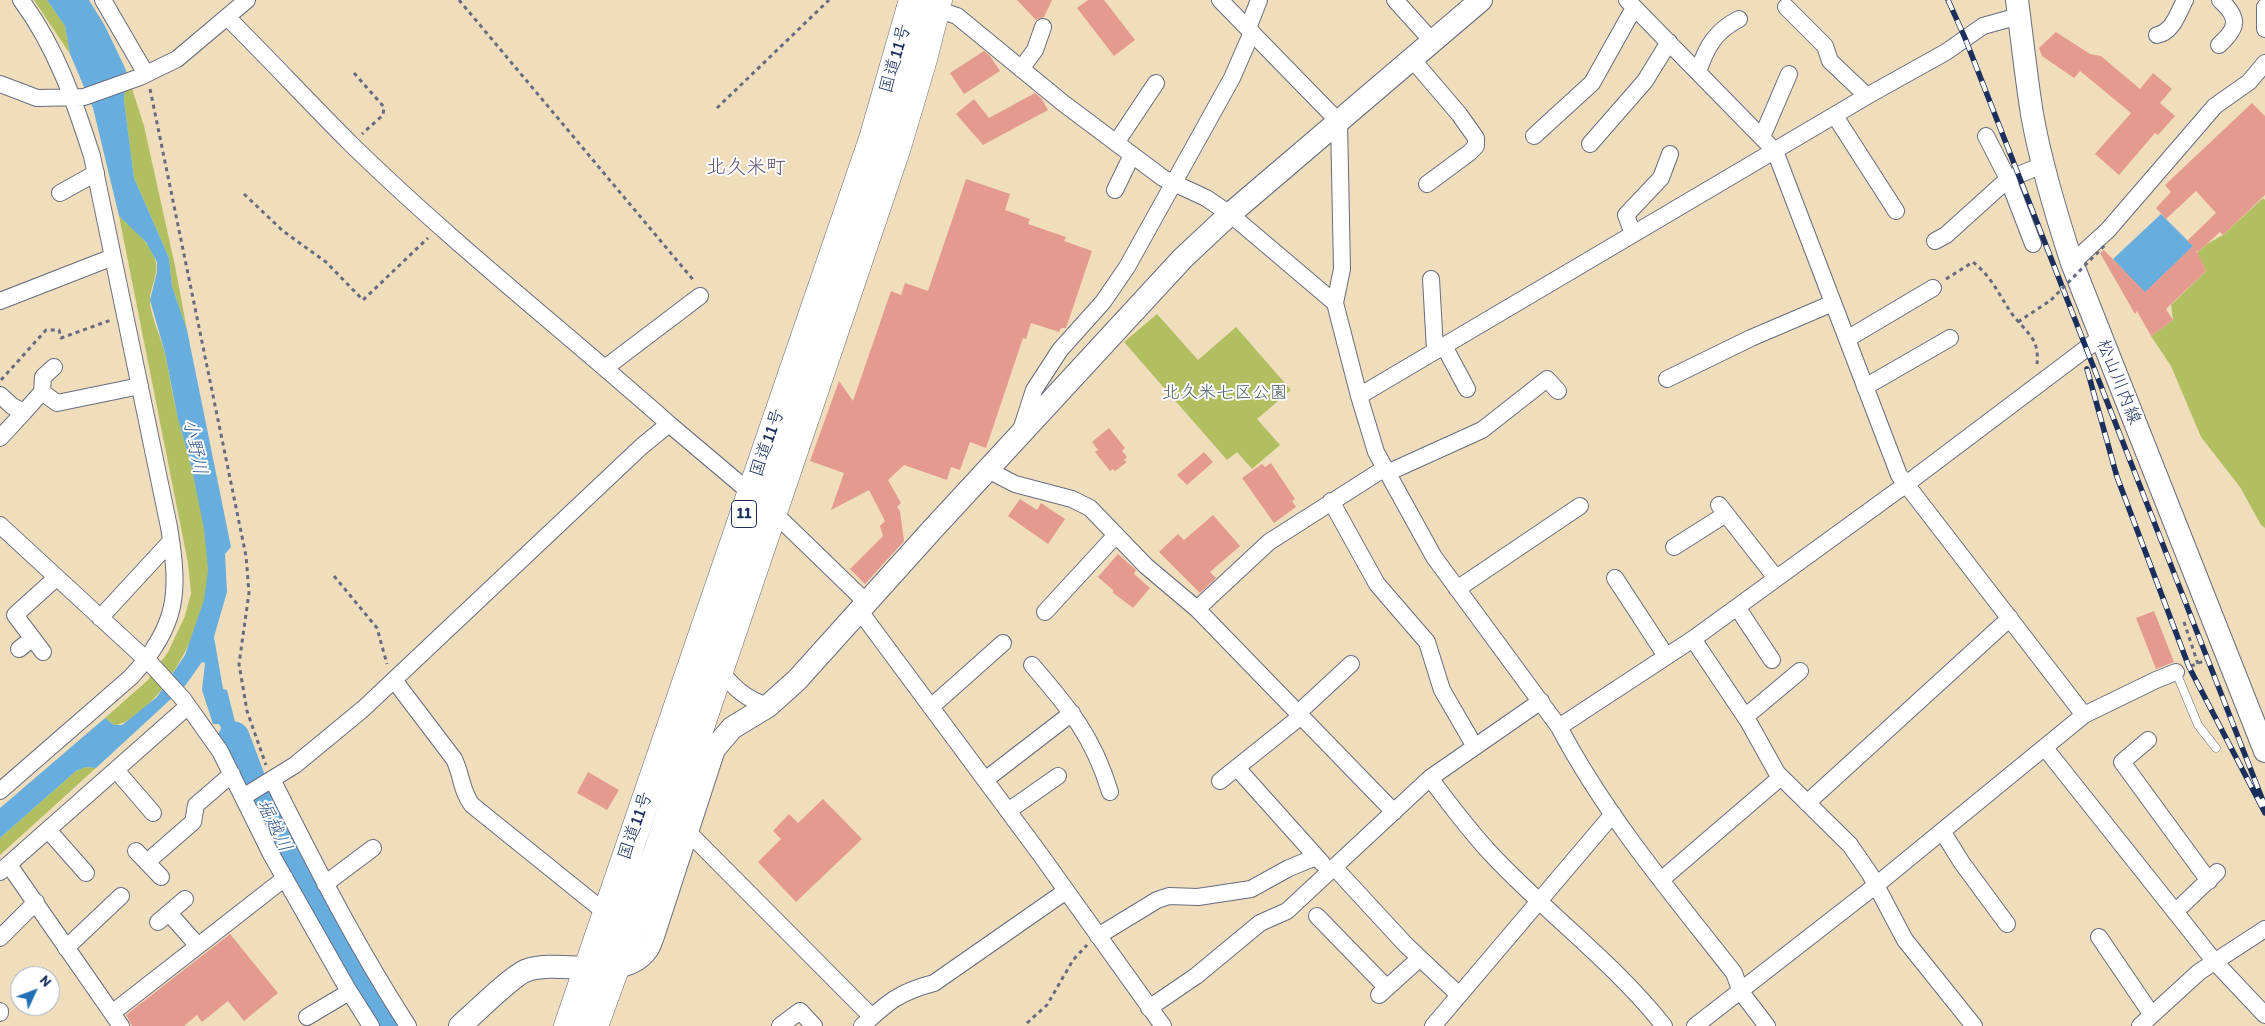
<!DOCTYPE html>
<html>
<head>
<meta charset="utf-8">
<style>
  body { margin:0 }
  #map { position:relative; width:2265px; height:1026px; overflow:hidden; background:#f0ddbc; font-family:Itim,sans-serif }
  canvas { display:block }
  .north { position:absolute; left:10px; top:966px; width:50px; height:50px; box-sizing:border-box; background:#fff; border:1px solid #a4acbf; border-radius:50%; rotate:47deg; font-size:14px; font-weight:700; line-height:20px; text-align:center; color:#1b2f5e }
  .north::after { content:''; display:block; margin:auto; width:18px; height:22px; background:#1f6fb2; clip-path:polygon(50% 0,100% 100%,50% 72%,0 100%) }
</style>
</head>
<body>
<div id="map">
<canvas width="2265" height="1026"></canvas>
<div class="north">N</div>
</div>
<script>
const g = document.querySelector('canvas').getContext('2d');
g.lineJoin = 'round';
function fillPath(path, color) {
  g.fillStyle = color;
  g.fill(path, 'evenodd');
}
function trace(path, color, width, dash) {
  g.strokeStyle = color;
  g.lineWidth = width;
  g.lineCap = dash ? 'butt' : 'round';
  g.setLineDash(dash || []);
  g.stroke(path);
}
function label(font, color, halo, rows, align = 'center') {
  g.font = font + ' Itim,"Klee One",sans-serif';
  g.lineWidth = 4;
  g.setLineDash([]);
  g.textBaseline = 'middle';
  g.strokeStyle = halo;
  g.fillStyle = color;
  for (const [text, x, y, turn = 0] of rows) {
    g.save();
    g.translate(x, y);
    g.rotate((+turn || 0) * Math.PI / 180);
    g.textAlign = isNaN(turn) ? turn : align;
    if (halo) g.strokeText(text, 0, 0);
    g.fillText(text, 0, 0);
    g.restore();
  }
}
fillPath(new Path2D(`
  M34,0H47L65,26L70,54Z
  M126,70L144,126L175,266L187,330L172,286L169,258L134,178L124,100Z
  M2263,198L2265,200V528L2261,525L2240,487L2201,437L2171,366L2151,336L2173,320L2171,305L2206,271L2197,253L2207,244L2223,235Z
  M119,216C133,229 149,241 155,259C160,274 150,286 150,300C150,315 162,339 165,354C170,377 173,399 179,421C191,469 209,520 208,569C208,611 188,651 165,685C156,698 130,725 114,725L105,718L148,680L168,652L185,616L191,593L188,563Z
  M1157,314L1198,360L1236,327L1291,390L1257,419L1280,445L1252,469L1237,452L1227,460L1124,342Z
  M86,767L96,768L0,855V838L76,771Z`), '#b1bf61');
fillPath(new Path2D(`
  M47,0H89L105,26L126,70L124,100L134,178L169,258L172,286L187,330L231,547L225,554L227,592L214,637L223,689L227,690L249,777L219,724H213L202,690L205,663L202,662L185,686L96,768L86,767L76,771L0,838V808L105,718L114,725H122L157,697L185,655L204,600L208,570L204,529L192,469L178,419L165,353L150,300L157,272V262L146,242L119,216L93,108L70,54L65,26Z
  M2161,214L2193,246L2145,293L2113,259Z`), '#67aede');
trace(new Path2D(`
  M234,737L249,777L274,831L389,1026`), '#67aede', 31);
fillPath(new Path2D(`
  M1017,0H1052L1044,17L1036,20Z
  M1088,0H1104L1135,40L1114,56L1077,8Z
  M2056,32L2090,54L2101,56L2140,89L2153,73L2172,89L2160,103L2175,116L2158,135L2155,133L2119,175L2095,154L2131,113L2080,71L2074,78L2042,56L2039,48Z
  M984,51L990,56L1000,71L964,94L950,73Z
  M1035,93L1041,98L1048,110L983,145L956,114L974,99L989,118Z
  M2252,103L2265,116V195L2223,235L2220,232L2198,252L2196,250L2206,271L2166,309L2173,320L2151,336L2137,311L2135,314L2100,253L2104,250L2145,292L2193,246L2187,241L2216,213L2196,191L2166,219L2156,208L2171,192L2165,185Z
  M966,179L1010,194L1005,210L1030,219L1028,224L1066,237L1064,241L1092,251L1066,328H1061L1059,332L1031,323L1026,339L1023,338L986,448L970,442L960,470L951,467L947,480L904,465L888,480L901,503L897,507L900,511L904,541L865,584L850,569L883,536L880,526L885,521L869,490L831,510L844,473L810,461L839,381L853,401L891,291L901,295L905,283L928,291Z
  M1109,428L1125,448L1122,451L1127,457L1124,460L1127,462L1115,471L1113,469L1110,471L1095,452L1098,450L1092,442Z
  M1204,452L1213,462L1187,485L1177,475Z
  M1271,463L1295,499L1292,501L1296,507L1274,523L1242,478L1262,464L1265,467Z
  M1020,499L1037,510L1041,503L1065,519L1048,544L1008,516Z
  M1213,515L1240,546L1210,572L1216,578L1200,593L1159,552L1178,534L1184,540Z
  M1118,554L1136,570L1134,574L1150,588L1133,608L1112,592L1114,591L1098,577Z
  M2154,611L2174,662L2156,669L2136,618Z
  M588,772L619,790L607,810L577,793Z
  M823,799L862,839L796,902L758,862L781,839L773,831L789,814L798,823Z
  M230,934L278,993L244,1021L228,1001L202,1022L197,1015L184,1026H132L126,1015Z`), '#e49a8f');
const lane = new Path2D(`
  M2176,672L2198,725L2216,748`);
const street = new Path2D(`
  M103,0L146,74
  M1220,0L1339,122L1342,269L1335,303L1359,396L1376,452L1434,557L1559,727C1606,816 1672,894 1734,973L1741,992L1767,1026
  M1395,0L1433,42
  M1627,0L1775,151L1899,475L2084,715
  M930,7L957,16L1063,103L1163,178L1206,198L1230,214L1335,303
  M1786,7L1825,46L1830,61L1867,96
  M2265,7V29
  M228,18C269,59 309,102 350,143C451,242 563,330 669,424
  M1248,28L1259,0
  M2157,35C2173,32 2178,13 2185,0
  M2219,45C2238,28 2240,18 2220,0
  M1412,59L1459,114L1476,138V146L1469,153L1427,184
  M1021,69L1035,50L1043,27
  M1698,72C1706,48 1715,31 1739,19
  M0,84L37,98L84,97L140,77L177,59L247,0
  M1835,116L1896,211
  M1534,136L1592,83L1634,8
  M1986,136L2008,179L2033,244
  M1762,137L1789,74
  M1116,143L1156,83
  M1590,144L1645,81L1669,42
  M1115,190L1132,155
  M60,193L96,173
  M1633,234L1626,215L1661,178L1670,154
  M1935,241L1946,235L2008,179L2043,165
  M2072,263L2108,230L2215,106L2249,82L2265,63
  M1431,279L1435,350
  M0,301L113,257
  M1847,339L1933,288
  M1444,346L1467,389
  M605,368L700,296
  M1667,379L1751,338L1833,303
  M1865,387L1950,338
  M42,392L43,377L54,367
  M0,395L12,406L24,412L42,392L57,403L140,386
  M1359,396L1867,96L1946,52L1983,26L2019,16
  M1021,430L1034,390L1060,350L1103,302L1127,267L1232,78L1252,32
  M0,438L24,412
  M988,470L1015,484L1072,499L1090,508L1146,566L1197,609L1394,812
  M1387,473L1482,430L1547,379L1558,391
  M1331,501L1377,584L1427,642L1442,690L1474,745
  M1719,505L1776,578
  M0,525L152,665L183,699L220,751L271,854L347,988L371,1026
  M1674,547L1726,514
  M1615,578L1666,656
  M1457,589L1580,506
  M1737,607L1772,660
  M1197,609L1269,542L1385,468
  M859,610L1040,854L1163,1026
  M1045,612L1116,535
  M100,618L171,541
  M1693,639L1748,721L1777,773L1850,845L1870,874L1905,940L1974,1026
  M19,649L32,639
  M43,652L15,615L56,578
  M1032,665C1069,708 1093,736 1110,792
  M718,668C733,687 745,699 768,706
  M394,680L454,759C462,775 461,791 472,805L606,913
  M931,707L1003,643
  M1297,714L1351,664
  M1745,717L1800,671
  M1559,727L1693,639L1905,485L2100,338
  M2148,740L2122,762L2209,881
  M2045,748L2215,962L2265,1015
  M1237,768L1322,863
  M116,770L153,813
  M1430,778C1450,805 1471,833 1494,857C1549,915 1614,963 1664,1026
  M272,779C314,863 357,947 408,1026
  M985,780L1072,713
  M1220,781L1300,717
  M0,791L131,677C178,626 180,593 169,527L92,156C74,100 56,47 21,0
  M243,797L295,765L363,709L642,446L669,424L772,511L866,602
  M1807,803L2010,618
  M1008,811L1058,776
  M48,830L86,873
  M687,831L872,1017
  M1942,831L1962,863L2007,924
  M136,851L161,877
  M147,862L193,822L196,805L232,774
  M9,865L121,1026
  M1334,867L1406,945L1459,995
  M0,872L188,706
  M1661,880L1781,777
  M325,884L373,848
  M2175,912L2217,872
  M169,913L198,946
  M1317,916L1387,988
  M158,922L185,899
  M1098,936L1157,900L1169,896L1198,897L1251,889L1289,868L1316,857
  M2099,937L2152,1015
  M0,938L36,902
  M66,948L121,896
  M1379,995L1420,958
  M1149,1008L1196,976L1260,923L1287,911L1430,778L1541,701
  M0,1011V1013
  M112,1013L285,878
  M307,1017L349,992
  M780,1026L800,1011L814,1026
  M862,1026C888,1002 899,992 934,983L1066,891
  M1433,1026L1613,814
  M1695,1026L1875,886L2084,715L2156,680L2176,672
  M2140,1026L2199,972L2265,929`);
const secondary = new Path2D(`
  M2017,0C2022,38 2026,76 2032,114C2041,165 2056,214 2072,263L2265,751
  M460,1026C474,1014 511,977 525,971C560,957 624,985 648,948C651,943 653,936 655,930L714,749L732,728L768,706L797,680L931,531L1183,258L1230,214L1481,0`);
const highway = new Path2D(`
  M568,1026L873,139L913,0
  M594,1026L658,851L897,147L923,59L938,0`);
trace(lane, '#666c7f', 9);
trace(street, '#666c7f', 18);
trace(secondary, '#666c7f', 24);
trace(highway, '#666c7f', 29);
trace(new Path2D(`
  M459,0L695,282
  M354,73L384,107L383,115L362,134
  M150,89L246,556L249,593L239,664L247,711L266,765
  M717,108L829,0
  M244,194L283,231L326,262L363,300L428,238
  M1946,279L1973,262C1992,277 1999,295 2012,314C2019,323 2028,331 2034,341C2037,348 2038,356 2037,364
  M2018,322L2051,300
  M1,380L46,330H59L61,338L111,320
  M334,576L377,628L387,664
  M2184,622L2198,664
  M2191,666L2209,659
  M1027,1023L1047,1005L1073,960L1087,945`), '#666c7f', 3, [4, 4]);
trace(lane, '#fff', 8);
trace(street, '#fff', 16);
trace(secondary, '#fff', 22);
trace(highway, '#fff', 28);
const rail = new Path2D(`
  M1948,0L1965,38L2265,806
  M2087,369L2117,477L2189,667L2265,813`);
trace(rail, '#1b2f5e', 5.5);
trace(rail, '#fff', 4, [11]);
trace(new Path2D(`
  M2051,300L2106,244`), '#666c7f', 3, [4, 4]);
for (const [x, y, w] of [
  [744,514,25]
]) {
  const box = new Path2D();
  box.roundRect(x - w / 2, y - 13.5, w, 27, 4);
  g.fillStyle = '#fff';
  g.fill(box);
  trace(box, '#1b2f5e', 1);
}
label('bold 16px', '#1b2f5e', null, [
  ["11",744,514]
]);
label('18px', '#1b2f5e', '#fff', [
  ["国道11号",896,59,-74],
  ["松山川内線",2118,382,68],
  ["国道11号",768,443,-71],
  ["国道11号",636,826,-71]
]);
label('18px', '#50615f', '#fff', [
  ["北久米七区公園",1225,393]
]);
label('italic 19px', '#365b8b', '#fff', [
  ["小野川",194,447,78],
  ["堀越川",273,826,63]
]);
label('20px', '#61546f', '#fff', [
  ["北久米町",746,168]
]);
</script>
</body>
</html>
